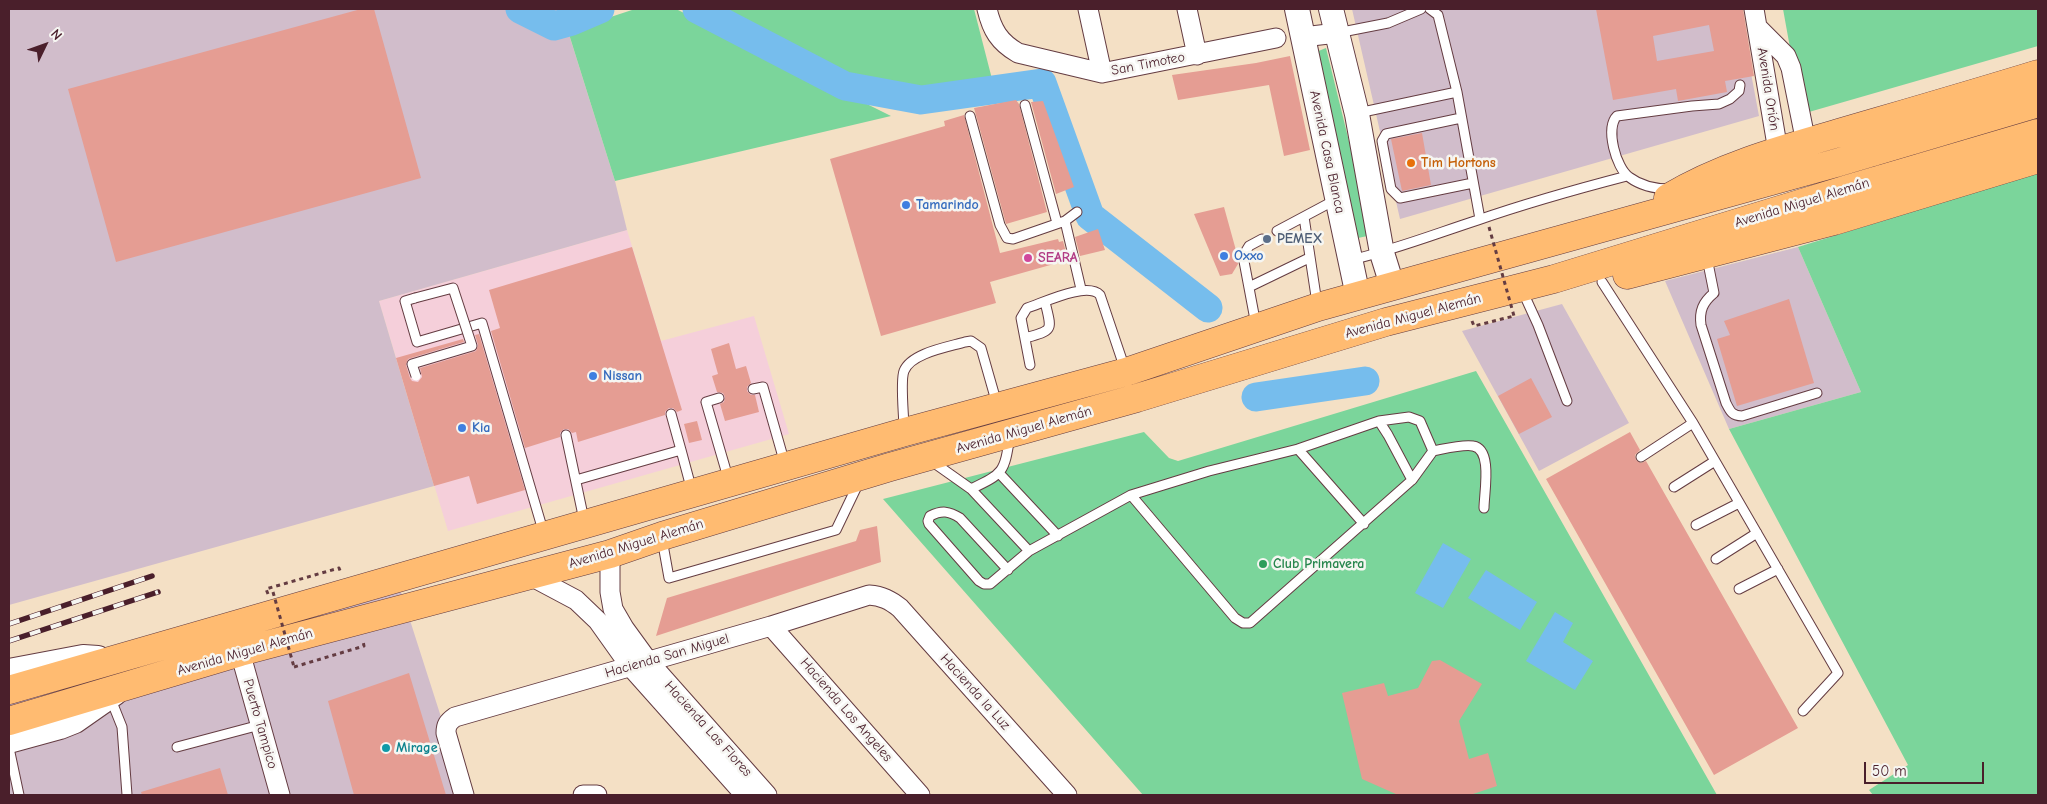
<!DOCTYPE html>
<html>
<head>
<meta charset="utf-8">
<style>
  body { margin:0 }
  #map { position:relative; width:2047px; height:804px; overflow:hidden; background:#f4e0c5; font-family:"Comic Neue",sans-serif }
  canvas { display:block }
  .frame { position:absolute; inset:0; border:10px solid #4a1f2b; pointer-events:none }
  .north { position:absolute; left:20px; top:20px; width:50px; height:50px; -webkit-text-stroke:4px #f6f6f2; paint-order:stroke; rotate:48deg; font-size:14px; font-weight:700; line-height:20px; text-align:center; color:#4a1f2b }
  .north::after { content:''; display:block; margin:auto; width:18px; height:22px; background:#4a1f2b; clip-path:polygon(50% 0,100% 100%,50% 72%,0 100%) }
  .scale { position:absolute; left:1864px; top:762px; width:120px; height:22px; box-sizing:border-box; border:2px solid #4a1f2b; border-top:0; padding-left:6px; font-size:15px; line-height:18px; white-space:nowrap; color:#4a1f2b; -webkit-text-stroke:4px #f6f6f2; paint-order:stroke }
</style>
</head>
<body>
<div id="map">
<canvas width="2047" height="804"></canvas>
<div class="frame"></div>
<div class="north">N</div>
<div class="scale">50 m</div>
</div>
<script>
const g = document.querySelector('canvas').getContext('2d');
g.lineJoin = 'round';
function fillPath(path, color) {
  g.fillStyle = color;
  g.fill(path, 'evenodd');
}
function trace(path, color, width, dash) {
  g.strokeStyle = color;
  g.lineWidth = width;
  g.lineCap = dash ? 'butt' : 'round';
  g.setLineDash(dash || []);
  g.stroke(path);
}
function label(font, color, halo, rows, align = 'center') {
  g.font = font + ' "Comic Neue",sans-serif';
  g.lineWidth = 5;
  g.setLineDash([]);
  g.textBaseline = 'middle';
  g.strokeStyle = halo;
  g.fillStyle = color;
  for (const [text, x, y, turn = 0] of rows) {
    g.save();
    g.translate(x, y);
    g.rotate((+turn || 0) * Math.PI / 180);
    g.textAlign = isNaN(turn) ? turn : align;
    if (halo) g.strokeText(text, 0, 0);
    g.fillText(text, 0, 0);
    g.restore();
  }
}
fillPath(new Path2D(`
  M627,230L661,341L754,316L789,434L448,531L379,301Z`), '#f5cfda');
fillPath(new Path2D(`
  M9,9H561L615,181L627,230L379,301L434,486L9,605Z
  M1352,9H1739L1759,116L1400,219Z
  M1798,247L1861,392L1729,429L1665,281Z
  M1562,304L1629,423L1539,471L1462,331Z
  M399,586L466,795H9V704Z`), '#d1bdcb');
fillPath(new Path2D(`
  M635,9H676L891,116L615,181L568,31Z
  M723,9H974L992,79L930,90L871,82L836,74Z
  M1783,9H2038V46L1802,114Z
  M1326,48L1372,235L1358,238L1316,52Z
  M2038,173V795H1873L1869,790L1908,765L1729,429L1861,392L1798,247Z
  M1476,371L1717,795H1143L883,499L1144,432L1169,458L1178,461Z`), '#7bd59b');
fillPath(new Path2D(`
  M1443,543L1471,559L1443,608L1415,593Z
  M1486,570L1537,602L1520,630L1468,598Z
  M1555,612L1573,623L1563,642L1593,661L1575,690L1526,661Z`), '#76bded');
trace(new Path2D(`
  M520,9L554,26L572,21L600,9
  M697,9L845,86L921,100L1042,83L1090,216L1208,308
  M1256,397L1365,381`), '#76bded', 29);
fillPath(new Path2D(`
  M361,9H374L421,178L116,262L68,89Z
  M1596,9H1743L1754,76L1725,81L1727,92L1678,101L1676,89L1613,100ZM1709,25L1714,51L1657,61L1653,36Z
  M1290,56L1310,150L1284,156L1269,85L1178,100L1172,75L1256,63Z
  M1016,100L1019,104L1047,212L1006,224L974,108Z
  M1043,101L1074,187L1056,194L1031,102Z
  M964,115L1000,253L1058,239L1059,242L1063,241L1068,260L990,282L996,303L881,336L830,159L945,126L944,121Z
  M1422,133L1431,185L1402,191L1391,139Z
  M1224,207L1237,254L1238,264L1232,274L1220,276L1194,214Z
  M1098,229L1105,250L1080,256L1075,237Z
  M632,247L682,410L677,412L673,408H669L665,412V415L578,442L576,432L572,433L568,429H564L560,433V437L525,448L491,331L500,328L489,290Z
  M1789,299L1814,383L1737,406L1717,339L1730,335L1724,321Z
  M479,334L525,490L477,504L469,476L434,486L396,358L463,339L464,342L408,359L406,365L410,378L412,381L418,382L422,377L420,368L476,351L478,345L475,335Z
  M729,343L736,369L746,366L751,383L747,387V391L751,395H755L759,412L725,421L720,404L724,402L725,397L723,393L717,392L712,376L718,374L711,349Z
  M1531,378L1552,417L1519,434L1498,396Z
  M697,421L702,440L689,443L684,424Z
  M1630,432L1640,450L1635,455L1636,460L1641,463L1646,461L1798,728L1714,775L1546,479Z
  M877,526L881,562L656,636L667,598L856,541L860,530Z
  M1440,660L1482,684L1459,721L1469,759L1488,753L1497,786L1470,795H1398L1362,779L1342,693L1384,683L1388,696L1418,688L1432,661Z
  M409,673L446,795H354L328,701Z
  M220,768L228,795H142L141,792Z`), '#e59d93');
const service = new Path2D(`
  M1430,9L1438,15L1457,92
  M1337,33L1388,23L1421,9
  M1025,105L1057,223
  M1358,113L1457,92L1480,219
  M970,116L1000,225L1007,238L1013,239L1065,221L1077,212
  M1461,118L1386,134L1382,141L1391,189L1400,198L1473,183
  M1670,189C1655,189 1641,186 1629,177C1616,168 1605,128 1617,116L1692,106L1719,104L1730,99L1739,91L1740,85
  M1304,217L1317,303
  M1065,221L1081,289
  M1277,231L1337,199
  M1707,258L1714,293C1703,302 1699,311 1701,325L1726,403C1730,411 1732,416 1742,416L1817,393
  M1351,260C1394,250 1435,234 1478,220C1527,203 1577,189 1627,176
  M1602,282L1693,423L1838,673L1803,711
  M1249,287L1309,258
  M1522,290L1538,325L1567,401
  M415,298L405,301L417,342L482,323L544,534
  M1256,325L1243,256L1249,246L1262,239
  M1025,338C1054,330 1052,331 1045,302
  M1030,365L1021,318L1027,308C1043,303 1087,281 1100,295L1125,369
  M753,389L763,387L785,464
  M719,398L706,402L729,481
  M671,414L681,450
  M1379,421L1409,417L1420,421L1433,451
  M904,429C904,416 900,381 904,371C911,353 948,347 965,342L971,341L981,348L997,404
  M566,435L584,520
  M1641,457L1693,423
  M930,460L971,489L1029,551
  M1000,474L1058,536
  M576,480L681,450L692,491
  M1412,480L1433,451C1444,449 1463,444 1473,446C1493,449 1484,493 1484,508
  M1674,487L1715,461
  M971,489C1004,473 1004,473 1010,436
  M1131,495L1235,618L1243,623H1250L1412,480L1388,435L1379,421L1298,449
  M1696,525L1739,503
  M662,539L669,578L836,530L859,482
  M1716,559L1757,533
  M1008,570L960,518C949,511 942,510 930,516L928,521L929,524L979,581L984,584H990L1029,551L1131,495L1209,471L1298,449L1364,524
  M1739,589L1778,569
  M110,697L122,727L127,795
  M177,747L260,725
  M9,748L19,795`);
const minor = new Path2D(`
  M987,9C992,30 999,42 1018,53L1102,73L1276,38
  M1088,9L1102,73
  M1187,9L1197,55
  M1754,9L1778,151
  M1758,28L1786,56L1791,68L1806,143
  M1303,37L1337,33
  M610,554V592L613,609L624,628L648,661L767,795
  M529,575L576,600L598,621L630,666L745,795
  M771,626L920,795
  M240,652L280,795
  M464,795L446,733C446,725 448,722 455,717L771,626L869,595C882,596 890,600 900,608L1067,795
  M583,795H597`);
const tertiary = new Path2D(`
  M1297,9L1358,296
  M1331,9L1357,114L1382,253L1392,285
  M9,671L83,657L98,658
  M9,741L60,727L75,721L115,693`);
const trunk = new Path2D(`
  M1668,198C1721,166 1783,149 1842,132C1907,113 1973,94 2038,74
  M1627,275L1834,221L2038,159
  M9,690L905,432L1126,372L1318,307L1836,163L2038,103
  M9,721L240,652L610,554L662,536L890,467L1137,398L1386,322L1554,279L1848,189L2038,133`);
trace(service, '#643c42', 11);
trace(minor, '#643c42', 21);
trace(tertiary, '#643c42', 26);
trace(trunk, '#643c42', 29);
trace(new Path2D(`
  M1472,321L1474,326L1514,316
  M268,594L266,589L339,568L341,573
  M294,667L364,646L363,641`), '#643c42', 3, [4, 4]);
trace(service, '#fff', 9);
trace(minor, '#fff', 19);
trace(tertiary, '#fff', 24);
trace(trunk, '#ffbb71', 28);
const rail = new Path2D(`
  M9,624L152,576
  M9,641L158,592`);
trace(rail, '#4a1f2b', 5.5);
trace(rail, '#f6f6f2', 4, [11]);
const serviceBridge = new Path2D(`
  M415,298L453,288L472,346L412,364L416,376`);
trace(serviceBridge, '#643c42', 11, []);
trace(new Path2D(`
  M1489,227L1514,316
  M273,592L294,667`), '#643c42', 3, [4, 4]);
trace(serviceBridge, '#fff', 9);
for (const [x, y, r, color] of [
  [1411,163,5,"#e8710a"],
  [906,205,5,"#3f7fe0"],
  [1267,239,5,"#5c6f8a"],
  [1224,256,5,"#3f7fe0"],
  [1028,258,5,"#d1479c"],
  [593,376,5,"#3f7fe0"],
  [462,428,5,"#3f7fe0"],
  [1263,564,5,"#2e9e5b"],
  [386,748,5,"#0f9aa8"]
]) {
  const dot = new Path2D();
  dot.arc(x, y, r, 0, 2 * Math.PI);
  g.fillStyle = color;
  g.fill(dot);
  trace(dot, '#f6f6f2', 2);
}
label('14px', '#4a1f2b', '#f6f6f2', [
  ["San Timoteo",1148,64,-11],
  ["Avenida Orión",1768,89,81],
  ["Avenida Casa Blanca",1327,152,78],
  ["Avenida Miguel Alemán",1802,203,-17],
  ["Avenida Miguel Alemán",1413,316,-15],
  ["Avenida Miguel Alemán",1024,430,-16],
  ["Avenida Miguel Alemán",636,544,-17],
  ["Avenida Miguel Alemán",245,652,-16],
  ["Hacienda San Miguel",667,656,-16],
  ["Hacienda la Luz",975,692,48],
  ["Hacienda Los Angeles",846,710,49],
  ["Puerto Tampico",260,724,74],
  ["Hacienda Las Flores",708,729,48]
]);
label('bold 14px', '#c56008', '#f6f6f2', [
  ["Tim Hortons",1421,163]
], 'left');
label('bold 14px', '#366cbe', '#f6f6f2', [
  ["Tamarindo",916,205],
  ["Oxxo",1234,256],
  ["Nissan",603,376],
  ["Kia",472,428]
], 'left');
label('bold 14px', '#4e5e75', '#f6f6f2', [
  ["PEMEX",1277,239]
], 'left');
label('bold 14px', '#b23c85', '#f6f6f2', [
  ["SEARA",1038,258]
], 'left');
label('bold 14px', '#27864d', '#f6f6f2', [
  ["Club Primavera",1273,564]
], 'left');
label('bold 14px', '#0d838f', '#f6f6f2', [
  ["Mirage",396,748]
], 'left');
</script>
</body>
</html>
